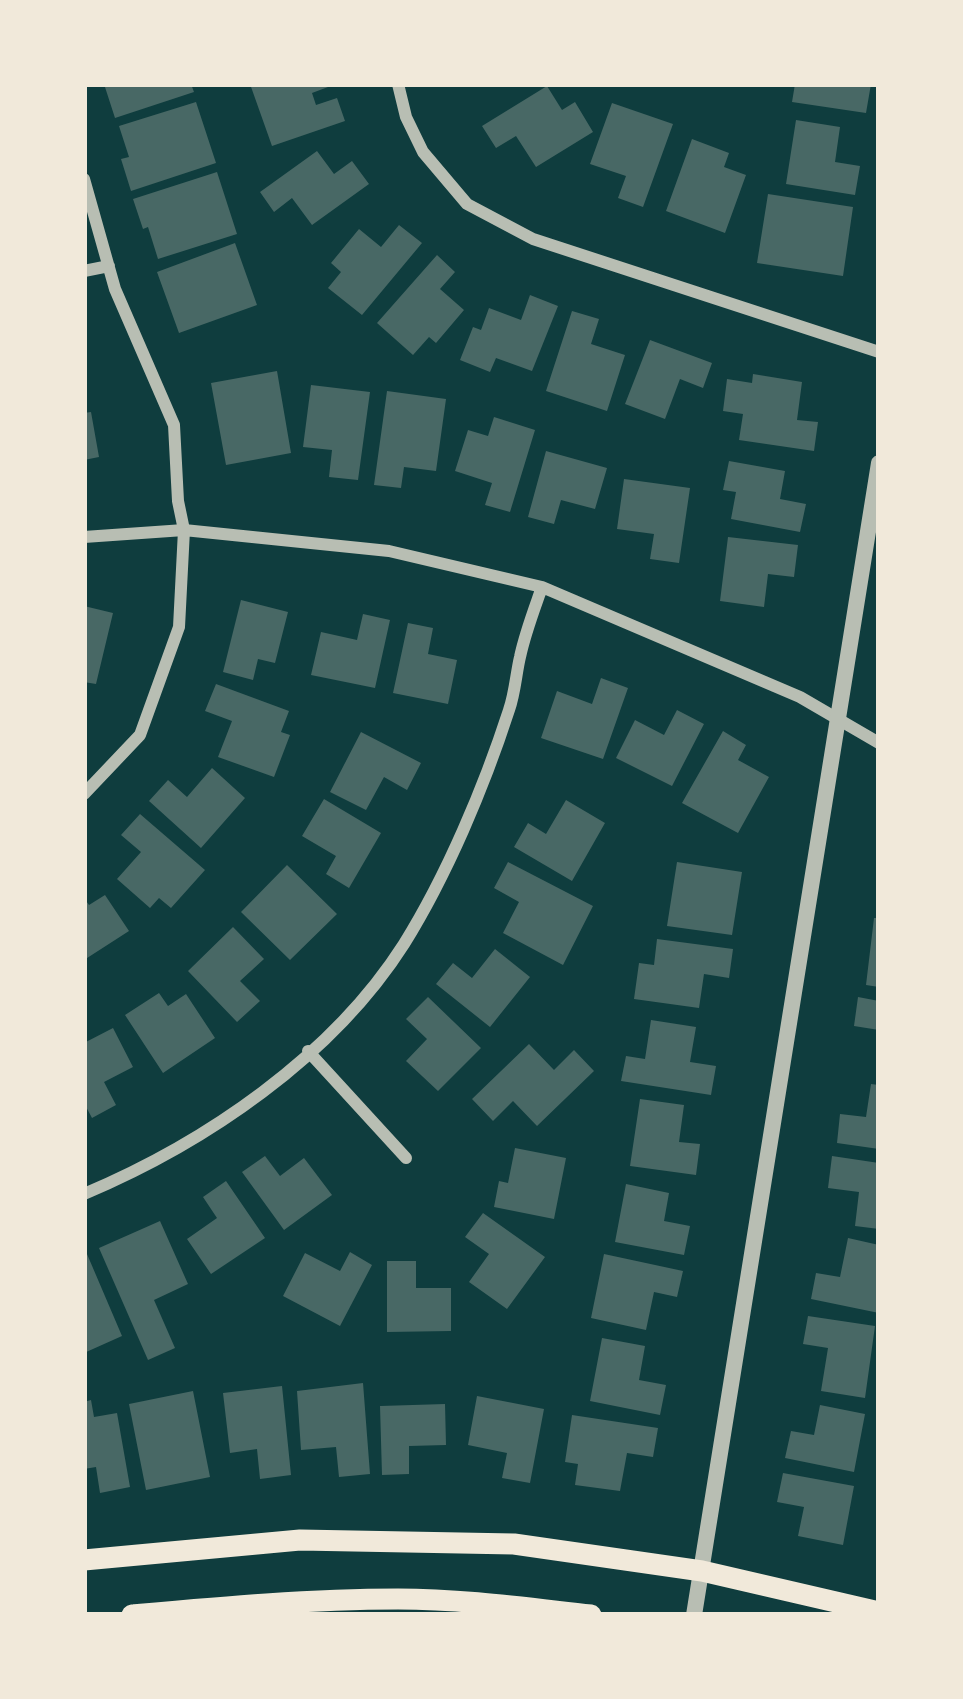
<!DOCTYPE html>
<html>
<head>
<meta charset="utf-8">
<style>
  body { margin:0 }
  #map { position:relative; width:963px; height:1699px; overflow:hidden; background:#0f3d3e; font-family:"PT Sans Narrow",sans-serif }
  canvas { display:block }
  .frame { position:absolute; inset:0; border:87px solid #f1e9da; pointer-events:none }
</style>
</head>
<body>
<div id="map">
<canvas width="963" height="1699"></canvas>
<div class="frame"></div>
</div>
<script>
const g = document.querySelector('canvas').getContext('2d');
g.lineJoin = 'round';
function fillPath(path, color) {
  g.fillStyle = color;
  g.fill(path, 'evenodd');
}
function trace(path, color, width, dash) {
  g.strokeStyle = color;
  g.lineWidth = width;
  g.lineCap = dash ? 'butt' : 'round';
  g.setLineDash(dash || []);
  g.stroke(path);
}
fillPath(new Path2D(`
  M104,84H191L194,92L115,118Z
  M250,84H336L312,93L316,105L337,98L345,121L272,146Z
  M795,84H871L866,113L792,102Z
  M547,86L562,110L575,102L593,132L536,167L516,136L496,148L482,126Z
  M196,102L216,163L131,191L121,159L129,157L119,126Z
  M612,103L673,124L643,207L618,198L626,176L590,164Z
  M796,120L840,127L835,162L860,166L855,195L786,184Z
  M692,139L729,153L724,167L746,175L725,233L666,211Z
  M317,151L334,174L352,161L369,184L312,225L292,198L274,212L260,192Z
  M217,172L237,234L158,259L148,227L143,229L133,199Z
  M768,194L853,207L843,276L757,263Z
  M399,225L422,243L362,315L328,288L341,272L331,263L359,229L381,247Z
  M235,243L257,305L179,333L157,272Z
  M437,255L455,272L440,289L464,310L436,343L429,337L413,355L377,323Z
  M530,295L558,306L532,371L496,358L490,372L460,360L473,327L481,330L489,308L521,320Z
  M572,311L599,319L591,344L625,355L607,411L546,391Z
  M650,340L712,363L703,388L680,379L665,419L625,404Z
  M277,371L291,453L226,465L211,383Z
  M753,374L802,382L797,420L818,422L814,451L739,440L743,414L723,411L727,379L752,383Z
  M311,385L370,392L358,480L329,477L332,450L303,447Z
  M387,391L446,399L436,471L404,467L401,488L374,485Z
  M91,412L99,457L84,460V413Z
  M494,417L535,430L510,512L485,505L492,483L455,471L468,430L488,436Z
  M546,451L607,468L595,509L561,500L554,524L528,517Z
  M729,461L785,471L780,499L806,504L800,532L731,519L736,492L723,490Z
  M624,479L690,488L679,563L650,559L654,534L617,529Z
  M728,537L798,545L794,577L768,574L764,607L720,601Z
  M241,600L288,612L275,663L258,659L253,680L223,672Z
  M84,606L113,613L96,684L84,682Z
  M363,614L390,620L375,688L311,675L321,632L357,640Z
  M408,623L433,628L428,654L457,660L448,704L393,693Z
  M601,678L628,688L603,759L541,738L557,691L592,704Z
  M216,684L289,711L281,732L290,735L274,777L218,757L232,721L205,711Z
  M677,710L704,724L672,786L616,758L635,720L664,735Z
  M723,731L746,745L738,760L769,777L738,833L682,803Z
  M361,732L421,763L407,790L384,777L366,810L330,792Z
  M212,768L245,798L201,848L149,801L168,780L187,797Z
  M324,799L381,833L349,888L326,874L336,856L302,836Z
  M566,800L605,823L572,881L514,847L528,823L546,834Z
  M140,814L205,870L171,908L159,898L150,908L117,879L141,852L121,835Z
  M508,862L593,906L563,965L503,933L519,902L494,888Z
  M677,862L742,872L732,935L667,926Z
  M287,865L337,914L290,960L241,912Z
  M105,895L129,931L84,960V898L89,905Z
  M874,918H879V987L866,985Z
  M233,927L264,959L240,981L260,1001L237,1022L188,971Z
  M657,939L733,949L729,978L704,974L699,1008L634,999L639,963L654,965Z
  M495,949L530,977L490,1027L436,984L453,963L472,978Z
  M159,993L168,1006L186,994L215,1038L163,1073L125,1015Z
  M428,997L481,1048L438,1091L406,1061L427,1039L406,1019Z
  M858,997L879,1001V1030L854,1026Z
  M651,1020L696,1027L690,1062L716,1066L711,1095L621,1081L626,1056L645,1059Z
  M113,1028L133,1067L104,1082L116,1105L92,1118L84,1103V1043Z
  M529,1044L554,1070L574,1050L594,1071L537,1126L513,1101L493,1121L472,1099Z
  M871,1084L879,1085V1149L837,1143L840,1114L866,1117Z
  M640,1099L684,1105L679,1142L700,1144L696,1175L630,1166Z
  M515,1148L566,1158L554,1219L494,1207L499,1181L508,1183Z
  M265,1156L280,1176L304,1158L332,1195L284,1230L242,1172Z
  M832,1156L879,1163V1229L855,1226L859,1192L828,1188Z
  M226,1181L265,1238L211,1274L187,1239L217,1218L203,1197Z
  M626,1184L669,1193L664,1221L690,1226L684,1255L615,1242Z
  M483,1213L545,1257L507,1309L469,1282L489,1254L465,1237Z
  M160,1221L188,1284L154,1300L175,1348L148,1360L99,1248Z
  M848,1238L879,1245V1313L811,1299L816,1273L840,1277Z
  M84,1247L122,1336L84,1353Z
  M350,1252L372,1265L340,1326L283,1296L305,1253L340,1271Z
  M604,1254L683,1271L677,1297L654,1292L646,1330L591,1318Z
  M387,1261H416V1288H451V1331L387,1332Z
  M808,1316L875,1326L865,1398L821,1391L828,1348L803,1344Z
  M602,1338L645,1346L639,1380L666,1385L660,1415L590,1401Z
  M363,1383L370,1474L339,1477L336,1447L301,1450L297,1391Z
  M282,1386L291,1475L260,1479L257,1449L230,1453L223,1393Z
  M193,1391L210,1477L146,1490L129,1404Z
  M477,1396L544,1409L530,1483L502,1478L507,1453L468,1445Z
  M91,1400L94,1417L117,1413L130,1487L100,1493L96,1467L84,1469V1402Z
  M445,1404L446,1445L409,1446V1474L382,1475L380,1406Z
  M820,1405L865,1414L854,1472L785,1458L791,1431L814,1435Z
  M572,1415L658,1428L653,1457L627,1453L620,1491L575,1485L578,1464L565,1462Z
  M783,1473L854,1486L843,1545L798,1536L804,1507L777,1502Z`), '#486865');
trace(new Path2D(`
  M398,84L406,117L423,152L467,204L533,239L879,352
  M84,179L115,289L174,425L178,501L184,530L179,627L140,735L84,794
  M84,271L109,266
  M84,537L184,530L389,551L542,587L800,697L879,743
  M308,1051L406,1158
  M84,1194C205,1143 332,1057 404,944C447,875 484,787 509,710C515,693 516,674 520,657C525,633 534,610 542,587`), '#b8beb3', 12);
trace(new Path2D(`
  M694,1615L879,463`), '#b8beb3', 16);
trace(new Path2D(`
  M84,1560L300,1540L514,1544L702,1571L879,1612
  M132,1615C221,1607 309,1599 398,1599C463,1599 527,1608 591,1615`), '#f1e9da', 21);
</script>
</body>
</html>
